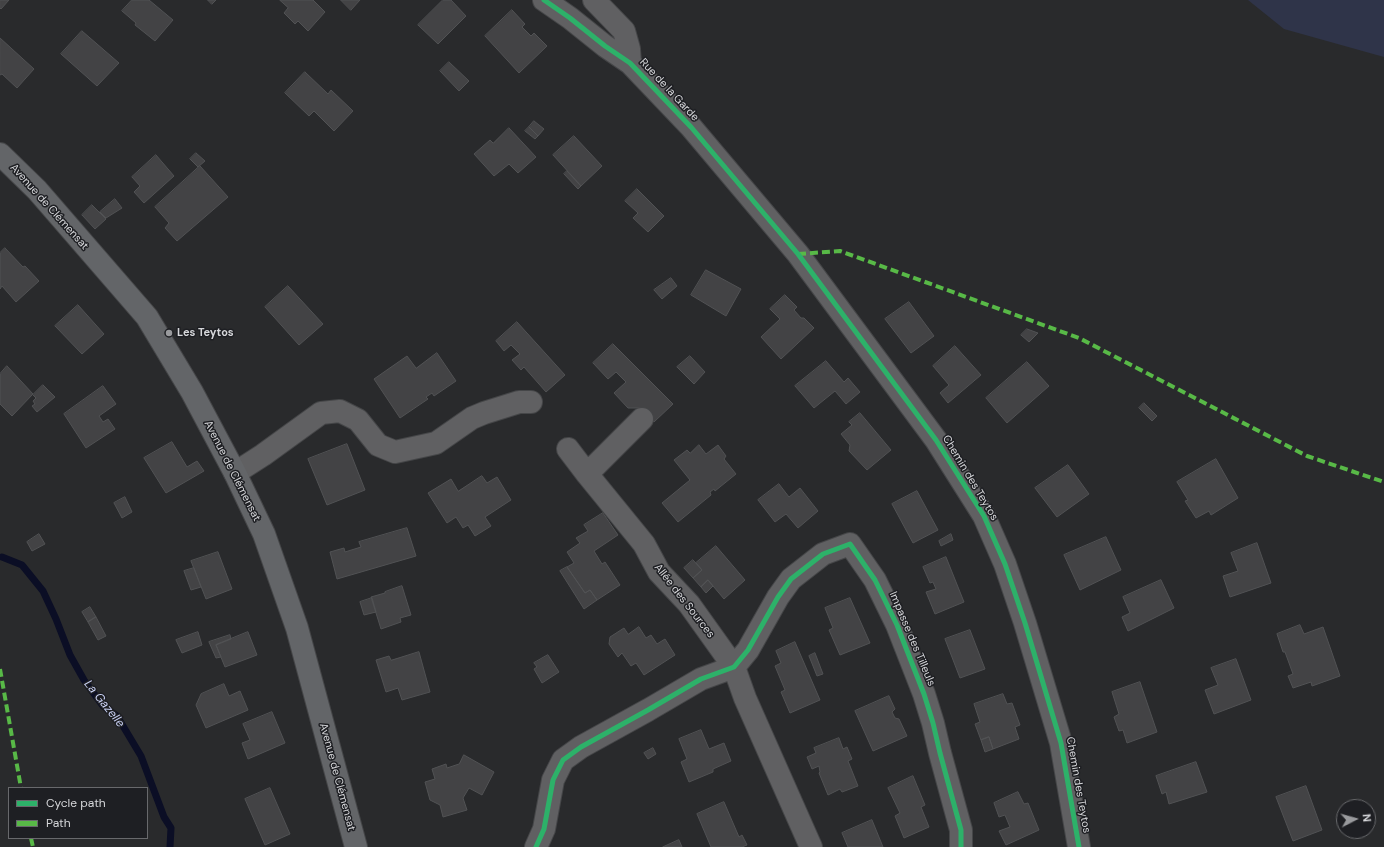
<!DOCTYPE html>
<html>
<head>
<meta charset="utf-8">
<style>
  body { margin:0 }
  #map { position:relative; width:1384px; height:847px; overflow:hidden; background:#292a2c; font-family:"DM Sans",sans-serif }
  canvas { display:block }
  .legend { position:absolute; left:8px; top:787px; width:140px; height:52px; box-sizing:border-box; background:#1e1f23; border:1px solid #68696c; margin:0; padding:5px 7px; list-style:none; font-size:12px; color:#d6d7da }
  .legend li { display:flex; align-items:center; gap:8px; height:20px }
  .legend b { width:20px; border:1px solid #68696c }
  .north { position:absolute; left:1336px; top:799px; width:40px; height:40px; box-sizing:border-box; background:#1e1f23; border:1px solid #68696c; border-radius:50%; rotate:84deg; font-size:11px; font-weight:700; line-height:16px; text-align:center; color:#d6d7da }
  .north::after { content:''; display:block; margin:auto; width:14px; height:18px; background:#999a9d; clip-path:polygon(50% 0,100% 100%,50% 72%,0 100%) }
</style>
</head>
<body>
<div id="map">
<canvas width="1384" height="847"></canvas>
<ul class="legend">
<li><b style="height:5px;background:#2db169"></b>Cycle path</li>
<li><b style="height:5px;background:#58b947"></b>Path</li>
</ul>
<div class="north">N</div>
</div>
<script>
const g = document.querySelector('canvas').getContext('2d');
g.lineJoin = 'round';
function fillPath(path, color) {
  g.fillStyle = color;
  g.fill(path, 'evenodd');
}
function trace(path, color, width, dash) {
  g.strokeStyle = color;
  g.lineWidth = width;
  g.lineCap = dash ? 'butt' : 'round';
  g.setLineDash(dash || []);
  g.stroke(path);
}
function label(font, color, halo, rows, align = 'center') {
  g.font = font + ' "DM Sans",sans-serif';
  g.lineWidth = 3;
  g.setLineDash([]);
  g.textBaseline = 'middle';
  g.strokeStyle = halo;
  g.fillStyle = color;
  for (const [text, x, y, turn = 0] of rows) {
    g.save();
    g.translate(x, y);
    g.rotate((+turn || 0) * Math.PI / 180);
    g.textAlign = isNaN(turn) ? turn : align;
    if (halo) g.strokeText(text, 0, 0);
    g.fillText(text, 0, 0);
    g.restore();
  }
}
fillPath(new Path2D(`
  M1248,0H1384V57L1284,29Z`), '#2f3449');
trace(new Path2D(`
  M2,557L22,565L43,591L56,619L70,655L84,680L103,706L117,716L141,756L164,817L171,828L170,847`), '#0b0e25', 7);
const building = new Path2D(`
  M0,0H9L1,9L0,8Z
  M132,0H149L173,20L155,41L135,25L136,23L122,11Z
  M208,0H216L212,4Z
  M280,0H313L325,12L308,31L298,21L295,24L284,13L288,8Z
  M341,0H360L351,10Z
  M443,0H451L466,16L438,44L418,25Z
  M512,10L525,24L522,27L531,36L534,33L547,46L519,73L485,36Z
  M82,31L119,63L97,86L61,54Z
  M0,38L34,69L17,88L2,74L0,75Z
  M449,62L469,81L459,91L440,71Z
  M305,72L328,94L331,90L353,111L334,131L314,111L309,116L285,93Z
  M534,121L544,129L538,136L529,127Z
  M529,127L538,136L535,139L525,131Z
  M509,128L536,157L518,173L509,164L494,176L474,154L490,140L493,143Z
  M574,136L602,166L581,186L553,155Z
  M196,153L205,161L198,167L190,159Z
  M156,155L174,176L144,203L134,192L140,186L132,177Z
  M200,166L228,197L177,241L165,228L169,223L155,207Z
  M567,171L581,186L578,189L564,174Z
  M637,189L664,216L648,232L633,218L638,213L625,201Z
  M115,199L122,208L106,218L100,212Z
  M92,205L106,219L95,229L82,215Z
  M5,248L23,267L25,266L39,281L16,302L2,286L0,289V253Z
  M706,270L741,289L726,316L691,295Z
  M671,278L677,286L662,299L654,290Z
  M288,286L323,324L299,345L265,307Z
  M785,295L797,307L794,310L801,318H804L814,328L781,359L761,337L780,319L770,309Z
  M909,302L934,336L911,353L885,319Z
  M78,305L104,334L82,354L55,326Z
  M517,322L565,375L546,392L524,367L521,370L512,360L520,354L511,345L504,351L496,341Z
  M1027,329L1038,333L1029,342L1021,335Z
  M613,344L673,404L654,422L641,408H628L614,393L626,382L616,372L608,379L593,363Z
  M955,346L981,375L948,403L940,393L949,385L933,366Z
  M437,353L456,381L434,396L432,393L426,397L428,399L400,418L374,379L407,356L416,368Z
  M690,356L705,372L694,384L677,367Z
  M826,361L844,382L848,378L860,392L846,404L835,391L814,408L795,386Z
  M1027,362L1049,386L1007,423L986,398Z
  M7,366L33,394L12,416L0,404V374Z
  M43,385L55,397L37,412L32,406L35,404L33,401L36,398L33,395Z
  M103,386L116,404L99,416L103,422L108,419L115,429L86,448L64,414Z
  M1144,403L1157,416L1152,421L1139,408Z
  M860,413L891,450L867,470L849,451L850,445L841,434L852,425L849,422Z
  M172,442L187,467L197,461L204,471L166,493L144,458Z
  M347,444L365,490L327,505L308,459Z
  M699,445L706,454L718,445L726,456L724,459L736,474L715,491L714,489L710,492L711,495L678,522L662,503L690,480L674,460L687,450L690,453Z
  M1216,459L1238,498L1211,515L1209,511L1196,518L1185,501L1188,500L1177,482Z
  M1068,465L1089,494L1057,517L1035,488Z
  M482,476L487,483L497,477L511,500L485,517L491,526L475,536L468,525L463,528L456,517L447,523L428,493L451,479L458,491Z
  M779,484L789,497L800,488L818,511L798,528L786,514L775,522L758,500Z
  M917,491L938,530L913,543L892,504Z
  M125,497L132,512L122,518L114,503Z
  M603,513L618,535L594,551L602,564L605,562L620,585L597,600L590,590L585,593L567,567L574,563L567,552L580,543L576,538L588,531L584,525Z
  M407,528L416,556L337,579L330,552L344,548L345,552L361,547L359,542Z
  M39,534L45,544L32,551L27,542Z
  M951,534L953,540L941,546L939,541Z
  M1106,537L1121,570L1080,590L1064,555Z
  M1257,543L1271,583L1230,597L1223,576L1238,571L1231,553Z
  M716,546L745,580L724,599L708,580L701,587L693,578L702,570L696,563Z
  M218,552L232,589L206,599L191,561Z
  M946,557L964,602L935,614L926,592L936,589L933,582L930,583L923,567Z
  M693,560L702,570L693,578L684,568Z
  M567,567L585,593L590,590L597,600L584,609L560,571Z
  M194,568L201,587L191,590L184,571Z
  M708,580L713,586L706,593L701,587Z
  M1161,580L1174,608L1128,631L1122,617L1130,613L1123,597Z
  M402,586L411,615L400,618L401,622L381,629L371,597L385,593V592Z
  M372,598L376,612L364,615L360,602Z
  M850,598L870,643L840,655L829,630L833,628L825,608Z
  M90,607L96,617L88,622L82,612Z
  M96,617L106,636L98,640L88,622Z
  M1300,625L1304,634L1323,627L1340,676L1312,686L1311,682L1293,688L1288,676L1293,674L1285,652H1283L1277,634Z
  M639,627L646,638L651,635L657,644L665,639L675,655L644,675L636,663L631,666L622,653L618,657L609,644L610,637L624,628L628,634Z
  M970,630L985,669L960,678L945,639Z
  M198,632L202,645L182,653L176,640Z
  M248,632L257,655L225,667L216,645Z
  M230,635L231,639L216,645L221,657L216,658L209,642Z
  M795,642L820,700L790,713L781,692L785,690L775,666L781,663L776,651Z
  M419,652L430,692L402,700L398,688L386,692L376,660L389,656L391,660Z
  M815,653L823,674L817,676L809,656Z
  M548,655L559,672L542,683L534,669L537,667L534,663Z
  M1236,659L1251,700L1214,714L1205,690L1218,685L1211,668Z
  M1140,682L1157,732L1127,743L1123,730L1119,731L1114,717L1119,714L1112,692Z
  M224,684L229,696L240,691L248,710L206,728L196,705L201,694Z
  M1003,694L1007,704L1012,703L1020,725L1015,727L1019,739L993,749L989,737L981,740L975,724L980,722L974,704Z
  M889,696L895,709L892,712L895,718L899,719L907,736L873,751L855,711Z
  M272,712L285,743L248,759L242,743L250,740L243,724Z
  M701,730L709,749L724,743L731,761L713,769V772L689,782L681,762L687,759L679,739Z
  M989,737L993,749L985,752L981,740Z
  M839,738L843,749L847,747L852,759L848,761L858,786L842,792L840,789L828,795L819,773L820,772L819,766L812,769L807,757L816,753L814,748Z
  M653,748L656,754L648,759L644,753Z
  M464,755L494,772L482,795L469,788L463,798L467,810L443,817L440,805L430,800L425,782L435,779L432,769L446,764L447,768L459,764Z
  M1196,762L1207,792L1169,804L1166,792L1162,794L1156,776Z
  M913,776L925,805L921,807L929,827L904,838L895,816L900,813L888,788Z
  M1306,786L1322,830L1293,841L1276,797Z
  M270,788L290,834L265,845L245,799Z
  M1018,792L1024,804L1028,803L1039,830L1006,845L999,831L1010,827L1005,815L999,817L994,803Z
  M724,802L739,837L742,835L747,845L742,847H711L697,814Z
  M872,820L883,847H848L842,833Z
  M679,840L682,847H663Z`);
fillPath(building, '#434345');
trace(building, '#515254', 1);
const minor = new Path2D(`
  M544,0L570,18L605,46L630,63L691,127L798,254L936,440L984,516L1005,564L1025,623L1061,743L1079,847
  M594,0L624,31L629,49L630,63
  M568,449L587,474L644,544L659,572L689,604L734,667L745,698L811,847
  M235,473L263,455L321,413L340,411L358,420L378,445L395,452L436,443L472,418L484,413L519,402H531
  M587,474L642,419
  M536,847L544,829L553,780L563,760L581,747L648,710L701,679L734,667L748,650L778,597L791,579L823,554L850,544L875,580L897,625L924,694L933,723L940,753L961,830V847`);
const major = new Path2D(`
  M0,154L37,190L147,317L192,392L235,473L264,534L297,628L356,847`);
trace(minor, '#454648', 24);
trace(major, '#454648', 24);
trace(minor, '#606062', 22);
trace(major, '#636568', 22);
trace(new Path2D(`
  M798,254L840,251L1079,338L1307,456L1384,482
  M0,669L21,788
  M31,838L33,847`), '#58b947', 4, [8, 4]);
trace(new Path2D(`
  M544,0L570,18L605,46L630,63L691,127L798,254L936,440L984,516L1005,564L1025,623L1061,743L1079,847
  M536,847L544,829L553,780L563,760L581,747L648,710L701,679L734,667L748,650L778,597L791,579L823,554L850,544L875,580L897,625L924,694L933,723L940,753L961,830V847`), '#2db169', 5);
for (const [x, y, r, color] of [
  [169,333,4,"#999a9d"]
]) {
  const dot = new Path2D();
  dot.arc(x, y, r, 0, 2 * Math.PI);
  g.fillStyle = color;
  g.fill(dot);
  trace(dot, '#1e1f23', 1.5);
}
label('11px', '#d6d7da', '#1e1f23', [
  ["Rue de la Garde",669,90,47],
  ["Avenue de Clémensat",49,207,48],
  ["Avenue de Clémensat",232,471,63],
  ["Chemin des Teytos",970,478,59],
  ["Allée des Sources",684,601,52],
  ["Impasse des Tilleuls",912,639,67],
  ["Avenue de Clémensat",337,777,75],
  ["Chemin des Teytos",1078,785,80]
]);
label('bold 11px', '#d6d7da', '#1e1f23', [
  ["Les Teytos",177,333]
], 'left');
label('italic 12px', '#cad2f5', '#1e1f23', [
  ["La Gazelle",104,704,51]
]);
</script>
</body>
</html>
